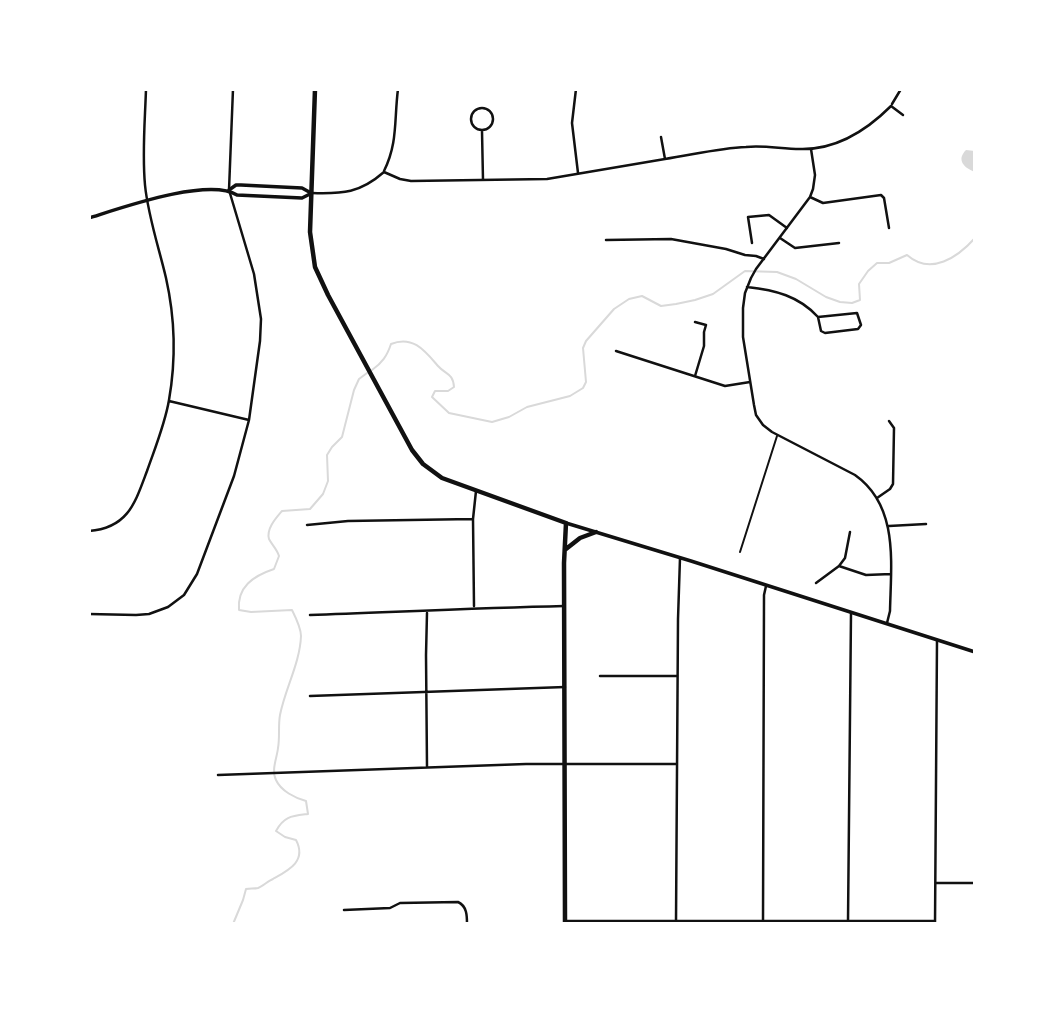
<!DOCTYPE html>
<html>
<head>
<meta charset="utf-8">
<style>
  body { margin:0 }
  #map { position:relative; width:1064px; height:1013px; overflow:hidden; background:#fff; font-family:"Roboto Serif",serif }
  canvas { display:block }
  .frame { position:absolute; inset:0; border:91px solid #fff; pointer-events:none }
</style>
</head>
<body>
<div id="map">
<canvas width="1064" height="1013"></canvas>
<div class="frame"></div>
</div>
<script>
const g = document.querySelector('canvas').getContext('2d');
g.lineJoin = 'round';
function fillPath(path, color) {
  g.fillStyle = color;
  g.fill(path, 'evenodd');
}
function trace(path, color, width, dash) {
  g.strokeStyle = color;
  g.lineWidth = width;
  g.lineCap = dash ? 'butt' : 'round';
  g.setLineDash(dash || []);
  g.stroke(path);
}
fillPath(new Path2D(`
  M966,150L975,151V172C964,168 956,160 966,150Z`), '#d9d9d9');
trace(new Path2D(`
  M372,370C382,363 387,356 391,344C413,335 425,351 438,366C446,375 453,373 454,387L448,391H435L432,397L449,413L492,422L509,417L527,407L570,396L583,388L586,382L583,348L586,341L614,309L629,299L642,296L661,306L676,304L695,300L713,294L745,271L777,272L796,279L826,297L840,302L852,303L860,300L859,284L868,271L877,263H889L907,255C931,276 958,257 975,238
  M233,924L243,900L246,889C250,888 254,889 258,888C263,886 268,881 273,879C289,870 307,861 296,840L285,837L276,831C284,816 292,816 308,814L306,801C295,798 281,791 276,780C271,770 277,758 278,748C280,737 278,726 280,715C285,689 300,663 301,636C301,628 296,618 292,610L251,612L239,610C237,587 253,576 274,569L279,556C277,549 272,545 269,539C266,529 276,518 282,511L310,509L323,494L328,481L327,455L332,447L342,437L354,390L359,379L367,373`), '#d9d9d9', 2);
trace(new Path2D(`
  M740,552L777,436`), '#111', 2);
trace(new Path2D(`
  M576,89L572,123L578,173
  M892,104L901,89
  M471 119a11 11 0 1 1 22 0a11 11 0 1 1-22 0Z
  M482,131L483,180
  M811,149L815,175L813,189L810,197L756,269L751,278L745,293L743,308V337L754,405L756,415L763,425L772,432L855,475C899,506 891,563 890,611L887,623
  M665,159C692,155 719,148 746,147C764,145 782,149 800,149C836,150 867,130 891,106L903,115
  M384,171C398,143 394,120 398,89
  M312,193C343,194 360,193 384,172L400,179L411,181L547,179L665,159L661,137
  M810,197L823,203L881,195L884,198L889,228
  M780,238L795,248L839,243
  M606,240L671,239L726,249L745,255L756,256L764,259
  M752,243L748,217L769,215L787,228
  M747,287C775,290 799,296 818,317
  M857,313L861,325L858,329L825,333L821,331L818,317Z
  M616,351L725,386L750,382
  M695,376L704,346V332L706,325L695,322
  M169,401L249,420
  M877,498L890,489L893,484L894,428L889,421
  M307,525L348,521L473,519
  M889,526L926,524
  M89,531C128,528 135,503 147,471C155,448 165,424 169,400C176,360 175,318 166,278C159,248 148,216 145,185C142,153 145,121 146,89
  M839,566L845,558L850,532
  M816,583L839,566L866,575L891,574
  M474,606L473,519L476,491
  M89,614L136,615L149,614L168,607L184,595L197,574L234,476L249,420L260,341L261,319L254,274L229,190L233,89
  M310,615C395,612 479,608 564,606
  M600,676H677
  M310,696L565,687
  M427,767L426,655L427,613
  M218,775L526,764H677
  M936,883H975
  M344,910L390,908L400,903L458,902C467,906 467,916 467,924
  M565,921H935
  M676,921L678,619L680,558
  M763,921L764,595L766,586
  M848,921L851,613
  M935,924L937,640`), '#111', 2.5);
trace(new Path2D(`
  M229,190L236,185H241L302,188L311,193
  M89,218C121,208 208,177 237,195L302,198L312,193
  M566,523L691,561L975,652`), '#111', 3.5);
trace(new Path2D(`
  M315,89L310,232L315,267L328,295L412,450L423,464L442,478L566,523L564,563L565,924
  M566,549L580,538L596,532`), '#111', 4.5);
</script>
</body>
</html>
